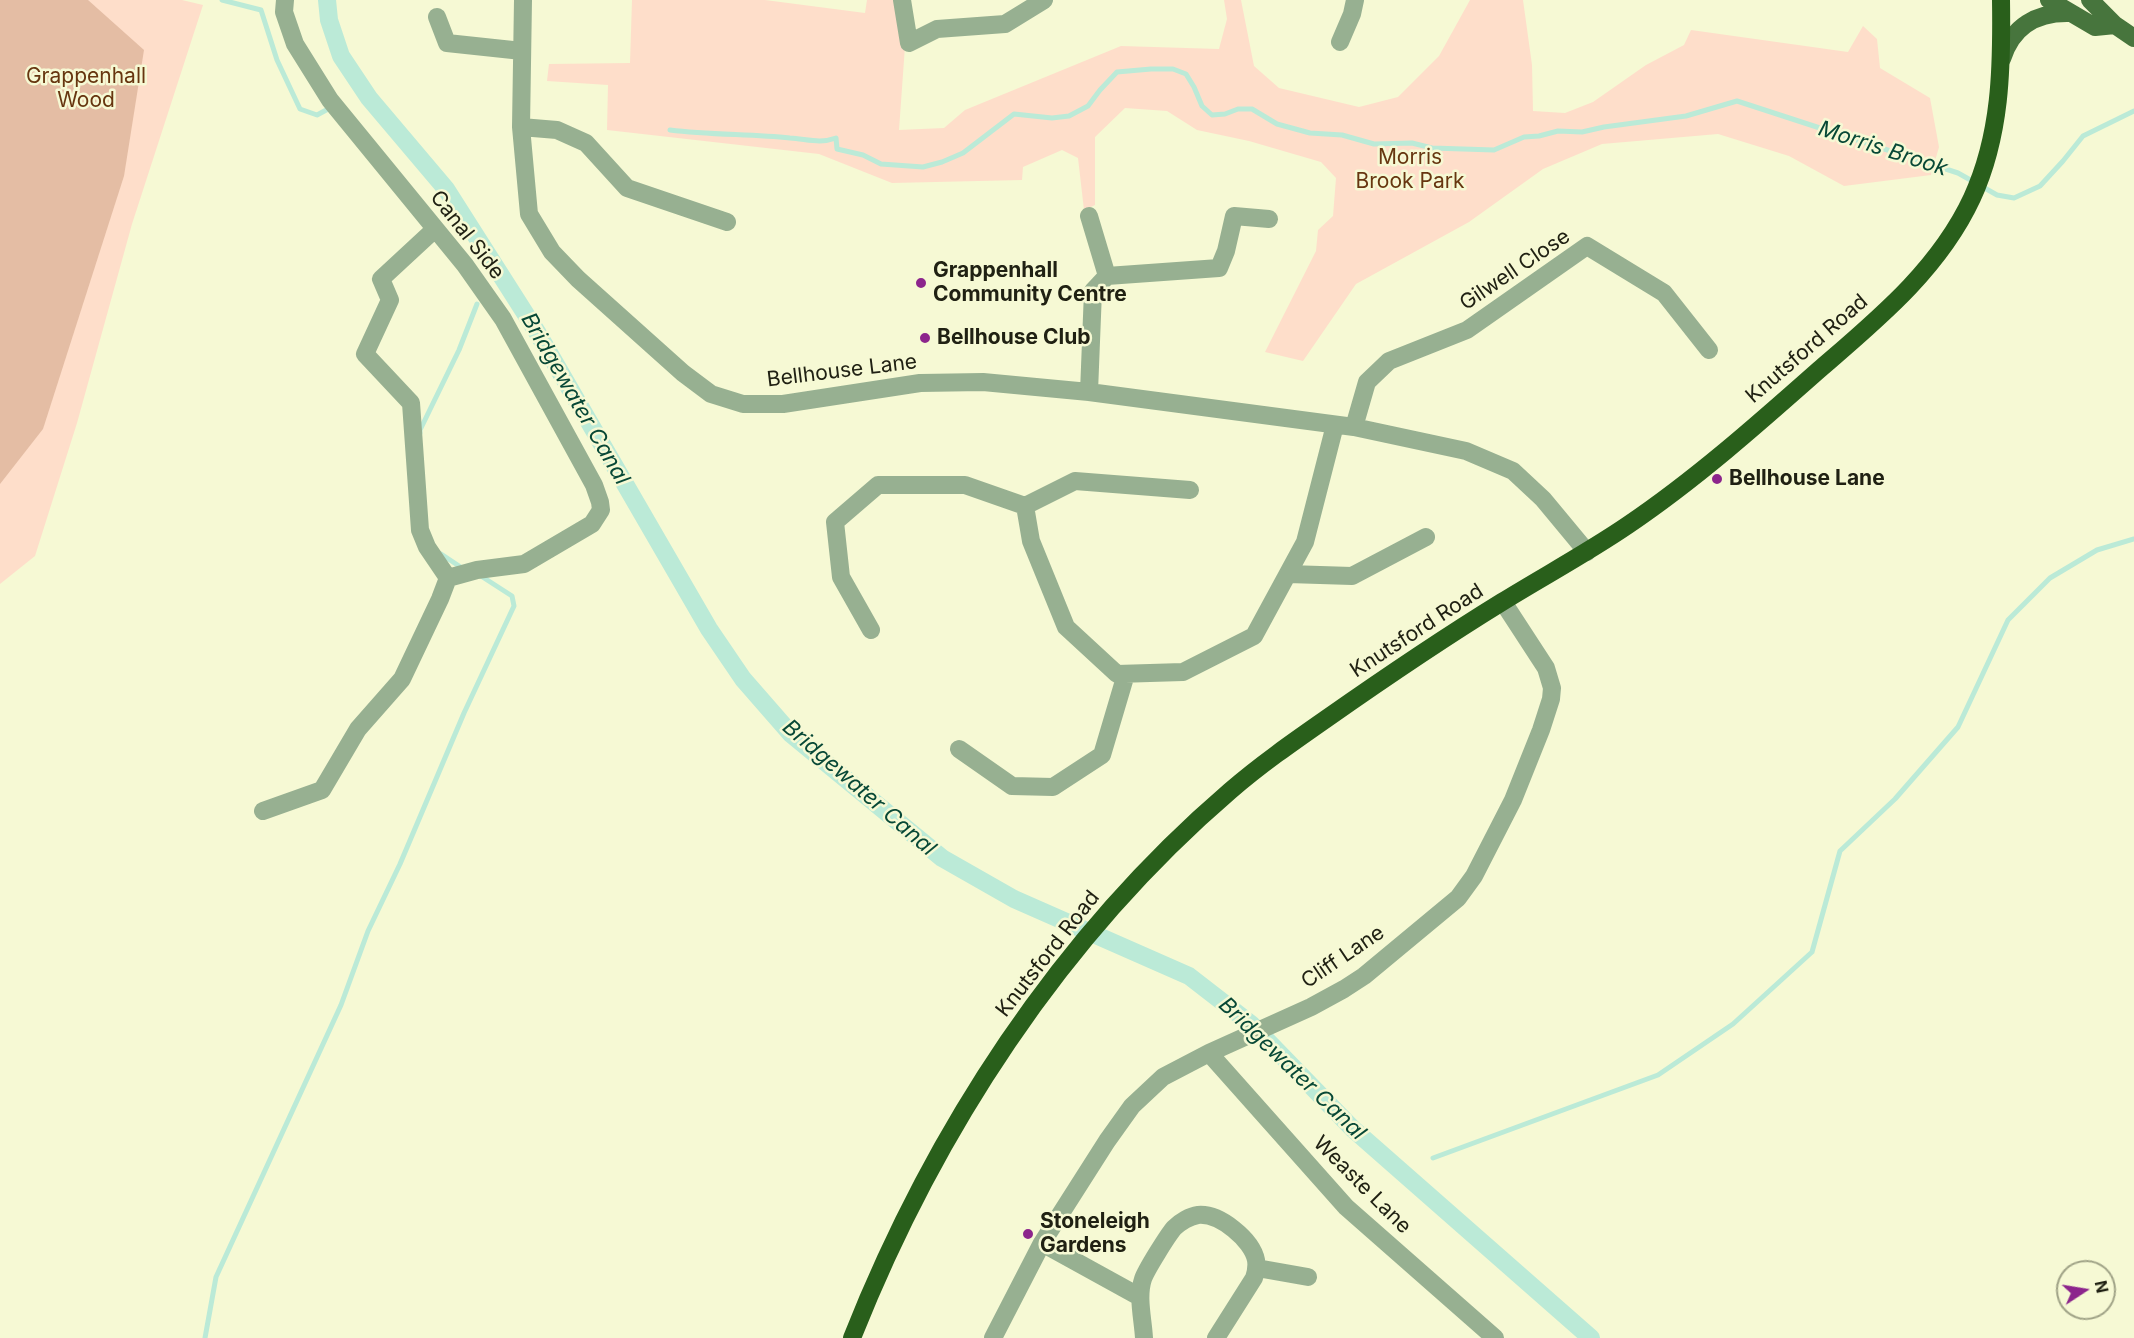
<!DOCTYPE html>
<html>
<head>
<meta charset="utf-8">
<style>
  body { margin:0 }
  #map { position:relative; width:2134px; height:1338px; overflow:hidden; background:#f6f9d4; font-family:Inter,sans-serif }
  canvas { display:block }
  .north { position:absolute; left:2056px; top:1260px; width:60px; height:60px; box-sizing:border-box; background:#f6f9d4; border:2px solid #a0a387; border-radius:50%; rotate:78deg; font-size:16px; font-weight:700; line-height:24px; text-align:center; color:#202113 }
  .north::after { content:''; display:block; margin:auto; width:21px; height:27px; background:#8c258c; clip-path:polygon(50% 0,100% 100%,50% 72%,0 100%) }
</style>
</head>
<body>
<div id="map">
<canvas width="2134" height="1338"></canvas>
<div class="north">N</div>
</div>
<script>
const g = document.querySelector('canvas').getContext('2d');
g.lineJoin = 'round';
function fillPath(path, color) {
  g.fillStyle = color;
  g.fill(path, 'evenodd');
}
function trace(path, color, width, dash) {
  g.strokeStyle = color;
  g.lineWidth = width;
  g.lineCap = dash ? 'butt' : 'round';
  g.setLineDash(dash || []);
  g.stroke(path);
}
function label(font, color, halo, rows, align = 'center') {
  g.font = font + ' Inter,sans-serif';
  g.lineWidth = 5;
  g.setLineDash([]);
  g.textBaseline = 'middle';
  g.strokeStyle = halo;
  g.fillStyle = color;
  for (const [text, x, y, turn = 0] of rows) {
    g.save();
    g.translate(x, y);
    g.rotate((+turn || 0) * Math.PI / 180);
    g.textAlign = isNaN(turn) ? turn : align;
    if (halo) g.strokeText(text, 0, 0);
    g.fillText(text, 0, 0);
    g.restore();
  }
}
fillPath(new Path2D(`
  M0,0H182L203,5L132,224L77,423L35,556L0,584Z
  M632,0H765L865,13L867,0H896L905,46L899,130L944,128L965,110L1121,46L1219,49L1227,19L1224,0H1241L1254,66L1279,88L1359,107L1398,97L1439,56L1470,0H1523L1532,65L1533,111L1565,113L1593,102L1646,65L1684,45L1691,30L1848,52L1863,26L1877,39L1880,68L1930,98L1939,147L1931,175L1844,186L1789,156L1718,134L1602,144L1543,169L1469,222L1356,284L1303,361L1265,352L1316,251L1318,230L1333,216L1336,178L1321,162L1249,141L1197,130L1167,111L1125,108L1095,137V205L1084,210L1078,158L1062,150L1023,167L1022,180L892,183L819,154L607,130L608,85L547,81L549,64L630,63Z`), '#fedeca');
fillPath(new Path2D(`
  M0,0H88L144,50L124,176L43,429L0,484Z`), '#e4bda4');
trace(new Path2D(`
  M222,0L261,10L277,60L300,109L317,115L330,108
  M670,130C710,135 750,134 790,138C807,139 820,144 836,138L837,149L863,155L881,164L923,167L942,162L963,153L1014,114L1052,118L1069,116L1088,106L1100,90L1117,72L1151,69H1173L1186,74L1194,87L1202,106L1212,115L1225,114L1238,109H1252L1277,124L1310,133L1342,135L1374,144L1412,143L1432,148L1494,150L1524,137L1539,136L1558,131L1582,132L1604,127L1686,116L1737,101L1958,173L1997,195L2014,198L2040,186L2063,161L2083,136L2134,111
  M420,433V430L459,350L477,304
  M441,554L462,568
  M1433,1158L1658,1075L1733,1024L1812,952L1840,851L1895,799L1958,727L2008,620L2050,578L2097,550L2134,539
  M205,1338L216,1277L341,1005L368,931L400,864L464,713L514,606L512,596L481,576`), '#bbead7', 5);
trace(new Path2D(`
  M327,0L329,20L341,56L369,98L446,189L537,332L709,629L743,679L791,734L942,858L1014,899L1189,976L1251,1024L1353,1129L1591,1338`), '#bbead7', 18);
trace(new Path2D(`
  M285,0L284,12L295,44L330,100L465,265L503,319L594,485L600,502L601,510L592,524L524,564L477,570L448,578
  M523,0L521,127L529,214L552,252L578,279L683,373L711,394L743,404H783L920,383L983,382L1089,392L1354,427L1466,451L1513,471L1543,499L1587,552
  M902,0L909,43L937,29L1005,24L1044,0
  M437,17L447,43L522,51
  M1340,42L1352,14L1355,0
  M521,127L557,130L586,143L627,188L727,222
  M1089,216L1107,276
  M435,229L381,279L390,300L365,354L411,403L420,530L427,547L448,578
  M1089,392L1093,291L1107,276L1219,268L1226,251L1234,216L1269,219
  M1354,427L1367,382L1389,361L1467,330L1587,246L1664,293L1709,350
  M1025,506L1075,481L1190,490
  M1288,574L1352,576L1426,537
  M871,630L841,577L835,522L878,485H965L1025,506L1031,541L1066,627L1117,674L1183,672L1254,636L1305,542L1335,425
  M959,749L1012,786L1053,787L1102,755L1126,674
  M263,811L322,790L358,729L402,679L440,599L448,578
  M1209,1053L1346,1207L1495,1338
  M1042,1243L1140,1297
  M1257,1268L1308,1277
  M993,1338L1042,1243L1107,1141L1132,1106L1163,1077L1209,1053L1311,1007L1344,989L1364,976L1458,898L1474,876L1513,800L1541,730L1551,699L1552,688L1546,668L1503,602
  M1144,1338C1143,1319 1137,1297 1143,1279C1146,1270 1168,1235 1174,1228C1180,1222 1190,1216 1198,1215C1220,1213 1252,1240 1256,1260C1257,1266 1256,1272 1254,1278L1216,1338`), '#97b091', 18);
trace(new Path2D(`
  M2049,0L2095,27L2115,25
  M2090,0L2115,25L2134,38
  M2002,59C2012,26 2037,12 2070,13`), '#47753d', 18);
trace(new Path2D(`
  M852,1338C934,1131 1060,937 1230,791C1260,765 1293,742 1326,719C1383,679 1442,639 1502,602C1544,576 1587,553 1628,525C1696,479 1759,423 1820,369C1878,319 1939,269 1972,198C2001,135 2002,68 2001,0`), '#295f1b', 18);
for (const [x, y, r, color] of [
  [921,283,6,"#8c258c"],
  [925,338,6,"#8c258c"],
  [1717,479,6,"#8c258c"],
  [1028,1234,6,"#8c258c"]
]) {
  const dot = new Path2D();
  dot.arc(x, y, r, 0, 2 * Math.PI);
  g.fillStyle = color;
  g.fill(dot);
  trace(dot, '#f6f9d4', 2);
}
label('21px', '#673610', '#f6f9d4', [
  ["Grappenhall",86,77],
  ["Wood",86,101],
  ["Morris",1410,158],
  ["Brook Park",1410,182]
]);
label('21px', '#202113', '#f6f9d4', [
  ["Canal Side",467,235,52],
  ["Gilwell Close",1515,270,-34],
  ["Knutsford Road",1807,349,-41],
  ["Bellhouse Lane",842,371,-7],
  ["Knutsford Road",1417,631,-33],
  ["Knutsford Road",1048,954,-52],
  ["Cliff Lane",1343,957,-34],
  ["Weaste Lane",1362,1185,45]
]);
label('bold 21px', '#202113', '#f6f9d4', [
  ["Grappenhall",933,271],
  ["Community Centre",933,295],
  ["Bellhouse Club",937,338],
  ["Bellhouse Lane",1729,479],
  ["Stoneleigh",1040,1222],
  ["Gardens",1040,1246]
], 'left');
label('italic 22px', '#074836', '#f6f9d4', [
  ["Morris Brook",1883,149,18],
  ["Bridgewater Canal",575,399,60],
  ["Bridgewater Canal",859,788,41],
  ["Bridgewater Canal",1292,1069,44]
]);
</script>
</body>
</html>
